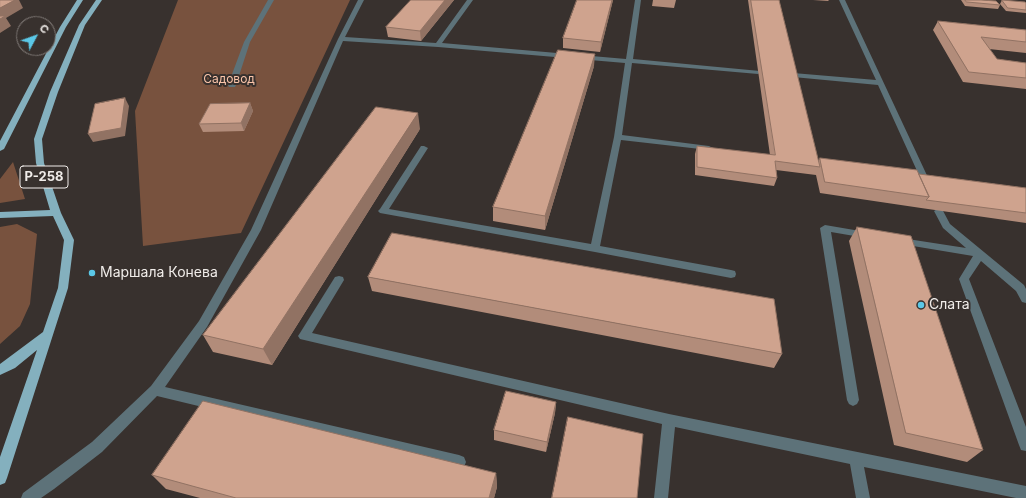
<!DOCTYPE html>
<html>
<head>
<meta charset="utf-8">
<style>
  body { margin:0 }
  #map { position:relative; width:1026px; height:498px; overflow:hidden; background:#38312e; font-family:Inter,sans-serif }
  canvas { display:block }
  .north { position:absolute; left:16px; top:16px; width:40px; height:40px; box-sizing:border-box; background:#38312e; border:1px solid #827c79; border-radius:50%; rotate:49deg; font-size:11px; font-weight:700; line-height:16px; text-align:center; color:#f0ece9 }
  .north::after { content:''; display:block; margin:auto; width:14px; height:18px; background:#5bc8e7; clip-path:polygon(50% 0,100% 100%,50% 72%,0 100%) }
</style>
</head>
<body>
<div id="map">
<canvas width="1026" height="498"></canvas>
<div class="north">С</div>
</div>
<script>
const g = document.querySelector('canvas').getContext('2d');
g.lineJoin = 'round';
function fillPath(path, color) {
  g.fillStyle = color;
  g.fill(path, 'evenodd');
}
function trace(path, color, width, dash) {
  g.strokeStyle = color;
  g.lineWidth = width;
  g.lineCap = dash ? 'butt' : 'round';
  g.setLineDash(dash || []);
  g.stroke(path);
}
function label(font, color, halo, rows, align = 'center') {
  g.font = font + ' Inter,sans-serif';
  g.lineWidth = 4;
  g.setLineDash([]);
  g.textBaseline = 'middle';
  g.strokeStyle = halo;
  g.fillStyle = color;
  for (const [text, x, y, turn = 0] of rows) {
    g.save();
    g.translate(x, y);
    g.rotate((+turn || 0) * Math.PI / 180);
    g.textAlign = isNaN(turn) ? turn : align;
    if (halo) g.strokeText(text, 0, 0);
    g.fillText(text, 0, 0);
    g.restore();
  }
}
fillPath(new Path2D(`
  M178,0H350L241,233L143,246L135,111Z
  M13,162L25,199L0,203V179Z
  M17,224L37,234L30,304L20,326L0,344V227Z`), '#78523e');
fillPath(new Path2D(`
  M268,0H274L250,42L236,85L235,87H229L228,85L244,42Z
  M358,0H364L345,37L436,43L467,0H473L442,43L626,59L635,0H641L633,59L760,71L761,72L758,74L632,63L622,135L709,146L713,148L709,150L621,140L600,246L731,270L735,271L736,274L735,277L731,278L595,252L380,213L378,211L380,209L421,146H424L428,148L389,209L591,244L614,137L625,63L438,47L343,41L261,230L207,327L165,387L459,455L464,457L466,462L464,467L459,469L157,396L102,452L54,489L41,498H21L23,493L92,442L151,386L199,321L251,230L338,39Z
  M839,0H845L931,184L930,186H924L923,184L878,85L793,77L790,75L793,73L876,80Z
  M939,208L942,209L950,224L1024,285L1026,289V303L1022,302L1016,291L981,261L969,279L1026,427V451L1021,450L1019,445L959,279L973,256L901,244L896,241L901,238L966,248L943,228L934,211Z
  M825,225L866,232L871,235L866,238L831,232L859,400L857,404L853,406L849,404L847,400L820,228Z
  M339,276L343,277L344,280L312,333L669,414L1026,486V498H1016L864,467L870,498H856L850,464L675,427L668,498H654L662,424L300,339L298,336L300,333L335,277Z`), '#5d7279');
fillPath(new Path2D(`
  M77,0H83L66,27L4,149L0,151V141L60,27Z
  M96,0H102L85,25L58,92L42,139L44,163L61,213L74,240L68,288L7,478L5,483L0,485V457L37,350L15,368L0,375V364L43,332L58,288L64,240L53,216L0,218V212L50,210L36,163L34,139L50,92L79,25Z`), '#84b0be');
fillPath(new Path2D(`
  M411,0H454L421,41L388,37L386,27Z
  M613,0L600,52L563,48V38Z
  M653,0H676L674,8L652,6Z
  M748,0H779L818,162L820,158L919,174L1026,188V223L921,208L820,193L816,175L776,170L777,178L774,186L695,175V154L697,146L770,155Z
  M813,0H829L828,1Z
  M961,0H981L1000,5L998,9L965,6Z
  M1002,0L1026,3V13L1006,11L1000,4Z
  M938,21L1026,30V53L989,49L997,59L1026,63V89L963,82L933,30Z
  M594,66L545,230L493,221V207Z
  M250,103L253,111L244,131L203,132L199,124Z
  M420,129L272,365L213,352L203,335Z
  M857,227L983,450L967,462L894,445L849,241Z
  M368,277L782,354L774,368L372,291Z
  M556,402L555,413L546,452L494,440V430Z
  M496,473L497,487L494,498H200L166,489L152,475Z`), '#b28c7a');
fillPath(new Path2D(`
  M15,0H19L23,8L6,18L11,26L0,33V8Z
  M445,0H454L421,41L420,31Z
  M612,0H613L600,52L601,42Z
  M595,54L594,66L545,230V216Z
  M125,98L129,106L125,136L93,142L88,134Z
  M250,103L253,111L244,131L241,123Z
  M418,113L420,129L272,365L263,349Z
  M556,402L555,413L546,452L547,442Z
  M496,473L497,487L494,498H489Z`), '#917263');
const building = new Path2D(`
  M0,0H15L0,8Z
  M411,0H445L420,31L386,27Z
  M577,0H612L601,42L563,38Z
  M751,0H779L820,167L775,161L777,178L697,167V146L775,155Z
  M965,0H981L996,1L1000,5L967,2Z
  M1002,0L1025,2L1026,3V10L1008,8Z
  M0,16H5L0,19Z
  M938,21L1026,30V42L981,37L997,59L1026,63V78L969,72Z
  M558,50L595,54L545,216L493,207Z
  M125,98L121,128L88,134L95,104Z
  M250,103L241,123L199,124L210,104Z
  M376,107L418,113L263,349L203,335Z
  M820,158L917,170L929,197L825,182Z
  M919,174L1026,188V213L926,200L929,197Z
  M857,227L911,236L983,450L906,433Z
  M392,233L774,299L782,354L368,277Z
  M506,391L556,402L547,442L494,430Z
  M203,401L496,473L489,498H236L152,475Z
  M568,417L643,434L637,498H552Z`);
fillPath(building, '#cfa38e');
trace(building, '#917263', 1);
for (const [x, y, r, color] of [
  [92,273,4,"#5bc8e7"],
  [921,305,4,"#5bc8e7"]
]) {
  const dot = new Path2D();
  dot.arc(x, y, r, 0, 2 * Math.PI);
  g.fillStyle = color;
  g.fill(dot);
  trace(dot, '#38312e', 1.5);
}
label('12px', '#fbc5aa', '#38312e', [
  ["Садовод",229,79]
]);
for (const [x, y, w] of [
  [44,177,48]
]) {
  const box = new Path2D();
  box.roundRect(x - w / 2, y - 11, w, 22, 3);
  g.fillStyle = '#38312e';
  g.fill(box);
  trace(box, '#f0ece9', 1);
}
label('bold 13px', '#f0ece9', null, [
  ["Р-258",44,177]
]);
label('14px', '#f0ece9', '#38312e', [
  ["Маршала Конева",100,273],
  ["Слата",929,305]
], 'left');
</script>
</body>
</html>
